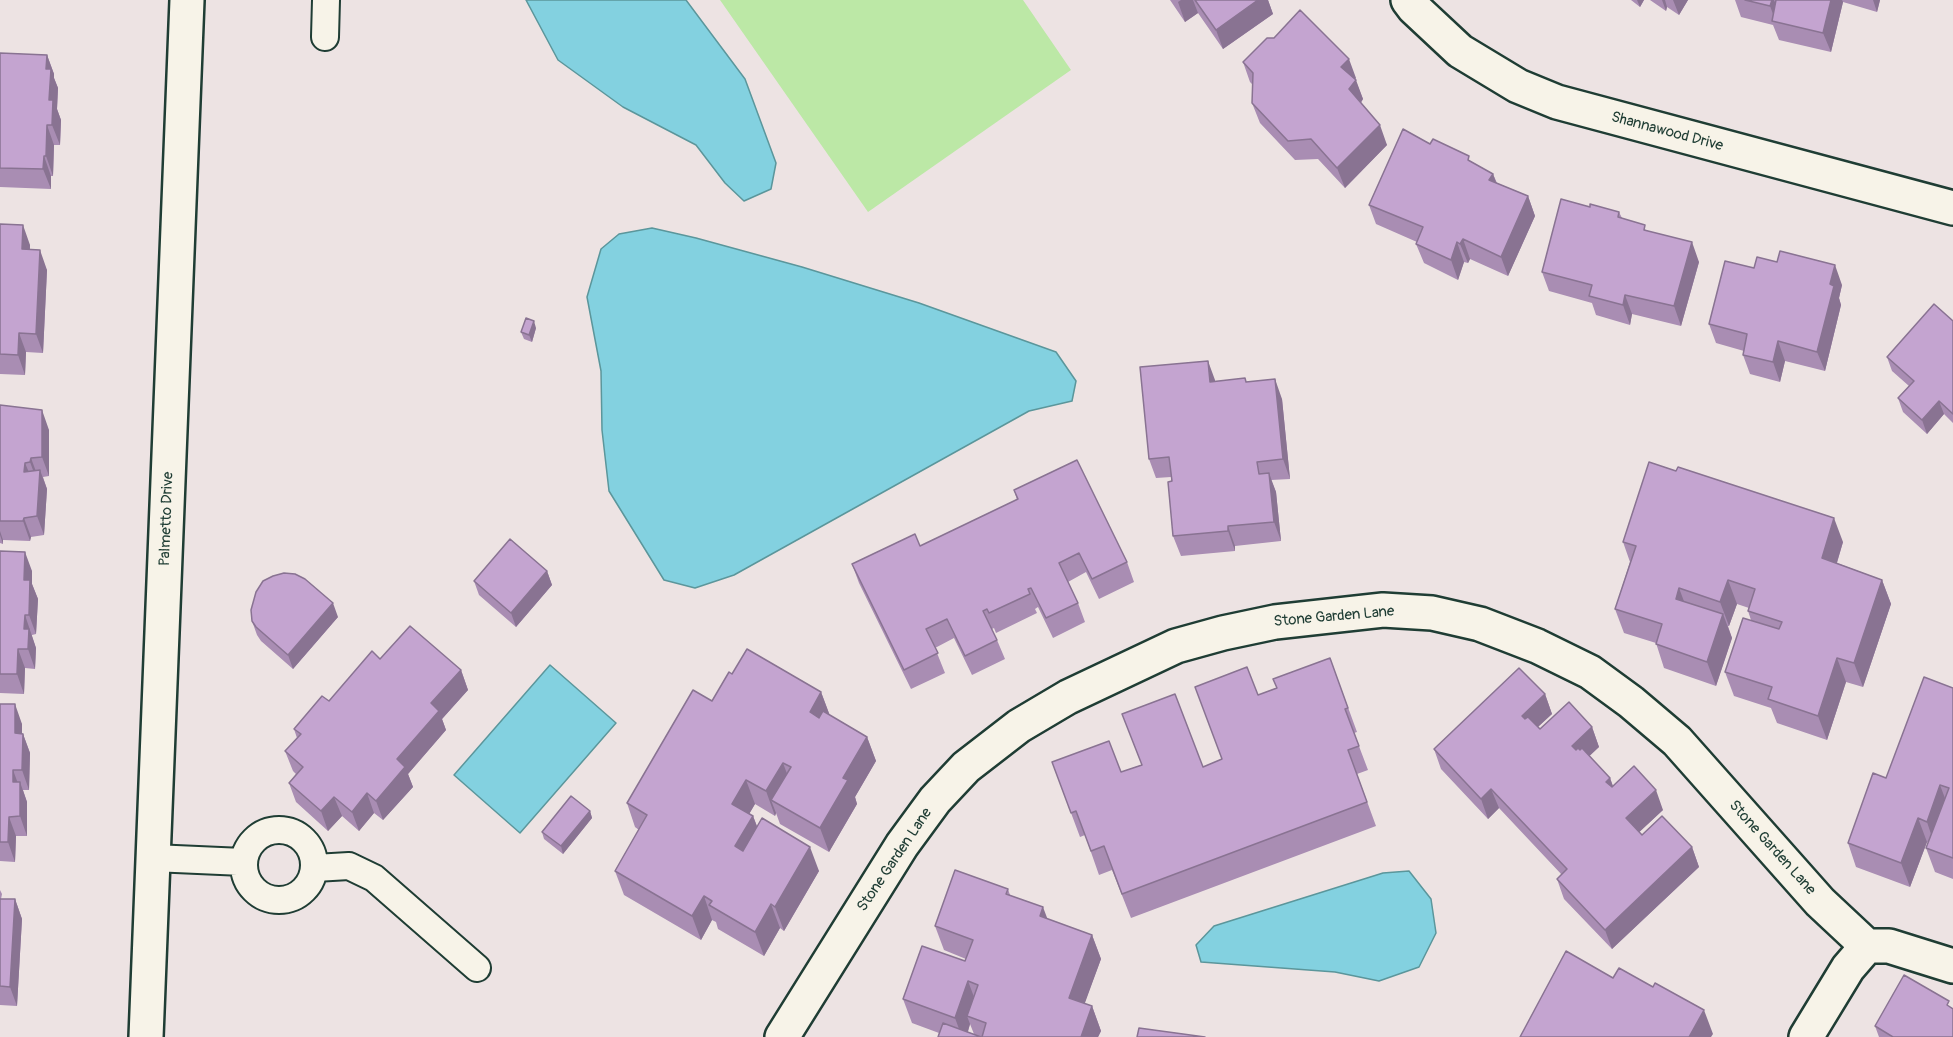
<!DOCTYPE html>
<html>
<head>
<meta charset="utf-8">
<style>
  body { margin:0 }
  canvas { display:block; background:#ede3e3 }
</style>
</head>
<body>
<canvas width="1953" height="1037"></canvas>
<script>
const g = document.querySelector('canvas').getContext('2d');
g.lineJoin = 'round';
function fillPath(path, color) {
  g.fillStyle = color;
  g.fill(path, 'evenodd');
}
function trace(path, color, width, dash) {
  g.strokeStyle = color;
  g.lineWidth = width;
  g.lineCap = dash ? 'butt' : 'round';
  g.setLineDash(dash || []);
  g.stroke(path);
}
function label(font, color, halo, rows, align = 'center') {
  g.font = font + ' Pangolin,sans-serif';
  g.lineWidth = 4.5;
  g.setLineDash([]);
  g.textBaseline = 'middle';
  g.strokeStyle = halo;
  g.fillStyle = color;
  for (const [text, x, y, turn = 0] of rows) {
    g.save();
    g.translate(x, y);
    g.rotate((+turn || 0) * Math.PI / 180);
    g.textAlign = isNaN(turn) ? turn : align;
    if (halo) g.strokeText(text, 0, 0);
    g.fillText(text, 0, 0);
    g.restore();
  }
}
fillPath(new Path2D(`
  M720,0H1023L1071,70L868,212Z`), '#bce8a6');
const water = new Path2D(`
  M526,0H686L745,79L776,163L771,189L744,201L725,183L696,145L623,107L558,60Z
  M652,228L696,238L802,267L919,303L1056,352L1076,381L1072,401L1029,411L734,575L695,588L664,580L609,491L602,430L601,371L587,297L601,249L619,234Z
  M550,665L616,723L520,833L454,775Z
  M1409,871L1431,899L1436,933L1419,967L1379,981L1335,972L1201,962L1196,945L1214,926L1383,873Z`);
fillPath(water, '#83d1e0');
trace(water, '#5b969b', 1.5);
const lane = new Path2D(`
  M325,37L326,0
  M244 865a35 35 0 1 1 70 0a35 35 0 1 1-70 0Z
  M153,858L243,862
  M315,868L349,866L374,878L477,968`);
const street = new Path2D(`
  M1408,0L1414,8L1460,51L1518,86L1557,102L1953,208
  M1867,946H1889L1953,966
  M146,1037L187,0
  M782,1037L902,845L935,800L966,767L1019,726L1068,697L1176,646L1223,633L1275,622L1383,610L1432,613L1480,624L1537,646L1590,672L1631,702L1677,741L1820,902L1867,946
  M1806,1037L1848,968L1867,946`);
trace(lane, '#1f3d34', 30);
trace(street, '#1f3d34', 38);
trace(lane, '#f7f3e8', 26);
trace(street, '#f7f3e8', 33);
fillPath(new Path2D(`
  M1170,0H1268L1273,14L1223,49L1198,13L1185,22Z
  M1631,0H1644L1640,7Z
  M1650,0H1688L1679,15L1667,7L1666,11Z
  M1735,0H1880L1877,12L1843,2L1831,52L1779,40L1773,25L1741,17Z
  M0,53L47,55L54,74V78L58,88L57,109L61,120L60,145H54L53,176H51V189L0,187Z
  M1243,62L1356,78L1355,79L1363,99L1361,103L1387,145L1345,188L1318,159L1295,160L1260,123L1252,103L1253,85L1250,82Z
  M1430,144L1472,162L1493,174L1497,183L1528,196L1535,216L1508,276L1470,259L1468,263L1464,262L1458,280L1424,263L1416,244L1417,242L1376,224L1369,205Z
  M1590,207L1619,212L1622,218L1648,231L1699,262L1681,326L1632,314L1630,325L1596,315L1592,303L1549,291L1542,272Z
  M0,224L30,245V250L47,270L43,353L26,352L25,375L0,374Z
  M1754,268L1842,285L1839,298L1841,305L1825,371L1785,361L1780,382L1750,374L1743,355L1744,351L1716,343L1709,324Z
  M1953,321V423L1944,414L1927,434L1903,412L1898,398L1909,386L1892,371L1887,357Z
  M536,328L532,342L524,339L521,332Z
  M1215,382H1247L1282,399L1290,479L1271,480L1276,492L1281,541L1235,546V551L1181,556L1173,536L1171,477L1156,478L1149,459Z
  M0,405L49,430V476L43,477L47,489L44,535L31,537L30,541L3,540V544L0,543Z
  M1014,490L1127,562L1134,582L1099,599L1086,572L1068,582L1078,603L1085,622L1053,638L1038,607L1035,609L1037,613L996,633L994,628L992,629L997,640L1005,659L972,675L954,638L935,648L945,673L911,689L859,583L852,564L920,546L1017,500Z
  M1623,542H1843L1837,563L1882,580L1891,604L1863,687L1846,682L1827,740L1777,723L1771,708L1734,696L1725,672L1751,620L1748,611L1749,608L1737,604L1729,626H1728L1732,638L1716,686L1664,668L1656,643L1624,633L1615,609L1630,562Z
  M0,551L32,571V584L38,599L36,634L32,635V636L36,648L35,669L25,668L24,694L0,693Z
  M547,571L552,585L516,627L479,595L474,581Z
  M338,617L293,669L261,641L257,635L252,621Z
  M1330,658L1357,732L1354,733L1368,770L1357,774L1376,826L1131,918L1112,870L1099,875L1085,835L1080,837L1052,762L1121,772L1141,765L1203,767L1222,759L1258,695L1276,688Z
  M380,659L461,670L468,690L442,719L446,730L408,774L413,787L383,820L374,813L359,831L342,816L328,831L296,802L289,783L296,774L293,771L285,751L297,738L294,729L329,701Z
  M732,674L821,692L830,716L867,737L876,761L855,797L857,804L829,852L780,824L776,813L775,816L755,804L749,814L753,816L757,826L819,871L784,931L780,928L764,956L718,929L716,922L712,920L701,940L624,895L615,871L639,830L635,827L627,803L712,701Z
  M1953,688V879L1935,872L1926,848L1929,843L1927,842L1910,887L1856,867L1848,843L1886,778Z
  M1545,694L1552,714L1538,727L1540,729L1592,727L1599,747L1589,756L1610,778L1613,786L1663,810L1639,832L1642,835L1692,847L1699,867L1612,949L1564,899L1557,879L1562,875L1499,808L1488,819L1441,769L1434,749Z
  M0,704L22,724V733L23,734L30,753L29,790H23L27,802V836H16L15,862L0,861Z
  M590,811L592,818L563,854L544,839L542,832Z
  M1008,889L1010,895L1047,919L1092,935L1101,959L1084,1004L1092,1006L1101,1031L1098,1037H938L939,1033L912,1023L903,999L965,961L966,959L944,950L935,926ZM970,1024L974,1034L968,1032Z
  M0,890L2,894L1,899H15L22,919L17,1006L0,1005Z
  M1952,1008L1953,1037H1879L1875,1026Z`), '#a98db3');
fillPath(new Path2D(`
  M1181,0H1193L1198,13L1185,22L1178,2Z
  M1258,0H1268L1273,14L1223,49L1216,30Z
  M1637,0H1644L1640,7Z
  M1662,0H1665L1667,7L1666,11Z
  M1673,0H1688L1679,15Z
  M1772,0H1774L1780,14L1776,22L1770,6Z
  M1831,0H1842L1843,2L1831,52L1823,33Z
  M1873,0H1880L1877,12Z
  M47,55L54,74V78L58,88L57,109L61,120L60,145L52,125L49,100L46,69Z
  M1349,59L1356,78L1349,86L1341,67Z
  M1356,80L1363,99L1356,109L1349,89Z
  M47,125L54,145L53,176L46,156Z
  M1380,125L1387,145L1345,188L1337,168Z
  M44,156L51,176V189L43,169Z
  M1493,174L1500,193L1489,180Z
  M1528,196L1535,216L1508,276L1501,257Z
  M23,225L30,245L29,269L22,249Z
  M1463,239L1470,259L1468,263L1460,244Z
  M1457,242L1464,262L1458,280L1451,260Z
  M1692,242L1699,262L1681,326L1674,306Z
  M40,250L47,270L43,353L36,334Z
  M1835,265L1842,285L1839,298L1841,305L1825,371L1817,352L1830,284Z
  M1625,295L1632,314L1630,325L1623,305Z
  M534,321L536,328L532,342L529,335Z
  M19,333L26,352L25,375L18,355Z
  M1778,341L1785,361L1780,382L1773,362Z
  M1208,361L1215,380L1217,402L1210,382Z
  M1275,379L1282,399L1290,479L1283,459Z
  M1939,401L1944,414L1927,434L1922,420Z
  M42,410L49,430V476L42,457Z
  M31,458L38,477L37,481L30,462Z
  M25,463L33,482L24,472Z
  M40,470L47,489L44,535L37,516Z
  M1269,473L1276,492L1281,541L1274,522Z
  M24,518L31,537L30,541L23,521Z
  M1834,518L1843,542L1831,582L1822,558Z
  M1228,526L1235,546V551L1228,531Z
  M0,531L3,540V544L0,535Z
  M25,552L32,571V584L38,599L36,634L29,615L24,580Z
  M547,571L552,585L516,627L511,613Z
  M1728,580L1737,604L1729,626L1720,602Z
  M1882,580L1891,604L1863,687L1854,663Z
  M1679,588L1688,612L1676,599Z
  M333,603L338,617L293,669L288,655Z
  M1723,614L1732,638L1716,686L1707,662Z
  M25,615L36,648L35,669L28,649L24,629Z
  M18,649L25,668L24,694L17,674Z
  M1837,658L1846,682L1827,740L1818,716Z
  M461,670L468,690L442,719L446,730L408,774L413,787L383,820L376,801L397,759L431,703Z
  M821,692L830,716L819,736L810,712Z
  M1545,694L1552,714L1529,735L1522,716Z
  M15,704L22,724V753L15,733Z
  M1592,727L1599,747L1579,766L1572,746Z
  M23,734L30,753L29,790L22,770Z
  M867,737L876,761L855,797L857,804L829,852L820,828L843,778Z
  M783,763L792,787L771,800L776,813L775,816L766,791Z
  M13,770L20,789V782L27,802V836L20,816L13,782Z
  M1610,778L1617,798L1606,782Z
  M746,780L755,804L741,828L732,804Z
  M1940,785L1949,809L1935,846L1927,822Z
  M1491,789L1499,808L1488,819L1481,799Z
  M1656,790L1663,810L1633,838L1626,818Z
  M367,793L374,813L359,831L352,812Z
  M334,797L342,816L328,831L321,811Z
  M590,811L592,818L563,854L561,846Z
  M753,816L762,840L744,870L735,846Z
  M9,817L16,836L15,862L8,842Z
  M1918,818L1927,842L1910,887L1901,863Z
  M810,847L819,871L784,931L775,907Z
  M1692,847L1699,867L1612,949L1605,930Z
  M704,896L712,920L701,940L692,916Z
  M15,899L22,919L17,1006L10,987Z
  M771,904L780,928L764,956L755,932Z
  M1043,907L1052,931L1040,916Z
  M1092,935L1101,959L1078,1022L1069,998Z
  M968,981L977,1005L967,1016L970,1024L966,1037H962L955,1018Z
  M1092,1006L1101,1031L1098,1037H1081Z
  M1704,1010L1713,1034L1711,1037H1689Z`), '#897392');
const building = new Path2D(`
  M1195,0H1258L1216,30Z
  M1745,0H1772L1770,6Z
  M1776,0H1831L1823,33L1772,21Z
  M1300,10L1349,59L1341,67L1356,80L1349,89L1380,125L1337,168L1311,139L1288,141L1252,103L1253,73L1243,62L1267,38H1274Z
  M0,53L47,55L46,69H51L49,100H53L52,125H47L46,156H44L43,169L0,168Z
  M1403,129L1430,144L1433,139L1469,156L1468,160L1493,174L1489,180L1528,196L1501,257L1463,239L1460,244L1457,242L1451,260L1416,244L1423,227L1369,205Z
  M1561,199L1590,207V204L1619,212L1618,217L1645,225L1644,230L1692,242L1674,306L1625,295L1623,305L1589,296L1592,285L1542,272Z
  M0,224L23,225L22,249L40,250L36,334L19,333L18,355L0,354Z
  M1780,251L1835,265L1830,284L1834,286L1817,352L1778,341L1773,362L1743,355L1747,334L1709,324L1725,261L1754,268L1757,257L1777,262Z
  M1934,304L1953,321V414L1939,401L1922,420L1898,398L1914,381L1887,357Z
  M526,318L534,321L529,335L521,332Z
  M1208,361L1210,382L1245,378L1246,382L1275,379L1283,459L1257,462L1259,474L1269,473L1274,522L1228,526V531L1173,536L1168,482L1172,481L1169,457L1149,459L1140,367Z
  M0,405L42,410V457L31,458L30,462L25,463L24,472L40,470L37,516L24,518L23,521H0Z
  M1077,460L1127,562L1092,579L1079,553L1059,563L1078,603L1046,618L1031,588L1028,589L1030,594L989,613L987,609L983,611L997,640L965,656L947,619L926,629L938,653L904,670L852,564L915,534L920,546L1018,499L1014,490Z
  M1649,462L1676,471L1678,467L1834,518L1822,558L1882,580L1854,663L1837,658L1818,716L1768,699L1772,687L1725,672L1743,618L1779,629L1782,622L1748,611L1755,589L1728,580L1720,602L1679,588L1676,599L1723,614L1707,662L1656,644L1662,624L1615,609L1636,546L1623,542Z
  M510,539L547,571L511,613L474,581Z
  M0,551L25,552L24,580H30L29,615H25L24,629H29L28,649H18L17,674H0Z
  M284,573L295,574L305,579L333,603L288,655L256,627L252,621L251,610L256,592L263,581L273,576Z
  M410,626L461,670L431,703L439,711L397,759L405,767L376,801L367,793L352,812L334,797L321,811L289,783L303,767L285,751L301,734L294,729L322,696L329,701L372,651L380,659Z
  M747,649L821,692L810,712L819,718L823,711L867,737L843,778L848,780L820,828L771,800L791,767L783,763L766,791L746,780L732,804L753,816L735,846L743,851L762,818L810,847L775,907L771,904L755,932L709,905L712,901L704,896L692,916L615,871L647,815L627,803L693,690L712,701L729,672L732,674Z
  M1330,658L1348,708L1345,709L1359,746L1348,750L1367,802L1122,894L1104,846L1091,851L1076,811L1071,813L1052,762L1109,741L1121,772L1142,765L1122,714L1175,694L1203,767L1222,759L1195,687L1247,667L1258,695L1277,688L1273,679Z
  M1519,668L1545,694L1522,716L1525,719L1528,717L1540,729L1569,702L1592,727L1572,746L1576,750L1578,748L1580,750L1582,748L1610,778L1606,782L1612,787L1634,766L1656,790L1626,818L1642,835L1662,816L1692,847L1605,930L1557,879L1567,869L1491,789L1481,799L1434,749Z
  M1924,677L1953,688V858L1926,848L1949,788L1940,785L1927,822L1918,818L1901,863L1848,843L1873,773L1886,778Z
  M0,704H15V733L23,734L22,770H13V782H20V816L9,817L8,842H0Z
  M571,796L590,811L561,846L542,832Z
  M955,870L1008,889L1006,894L1043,907L1040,916L1092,935L1069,998L1092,1006L1081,1037H982L986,1023L967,1016L978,985L968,981L955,1018L903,999L922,946L965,961L973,940L935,926Z
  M0,899H15L10,987L0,986Z
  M1566,951L1613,978L1619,968L1653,987L1655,983L1704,1010L1689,1037H1520Z
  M1904,975L1949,1001L1947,1005L1953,1009V1037H1893L1875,1026Z
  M943,1023L981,1037H938Z
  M1139,1028L1205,1037H1137Z`);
fillPath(building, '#c4a4d0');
trace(building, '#897392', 1.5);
label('15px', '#1f3d34', '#f7f3e8', [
  ["Shannawood Drive",1667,132,15],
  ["Palmetto Drive",167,519,-88],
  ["Stone Garden Lane",1334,617,-5],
  ["Stone Garden Lane",1772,848,48],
  ["Stone Garden Lane",895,860,-56]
]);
</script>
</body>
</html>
